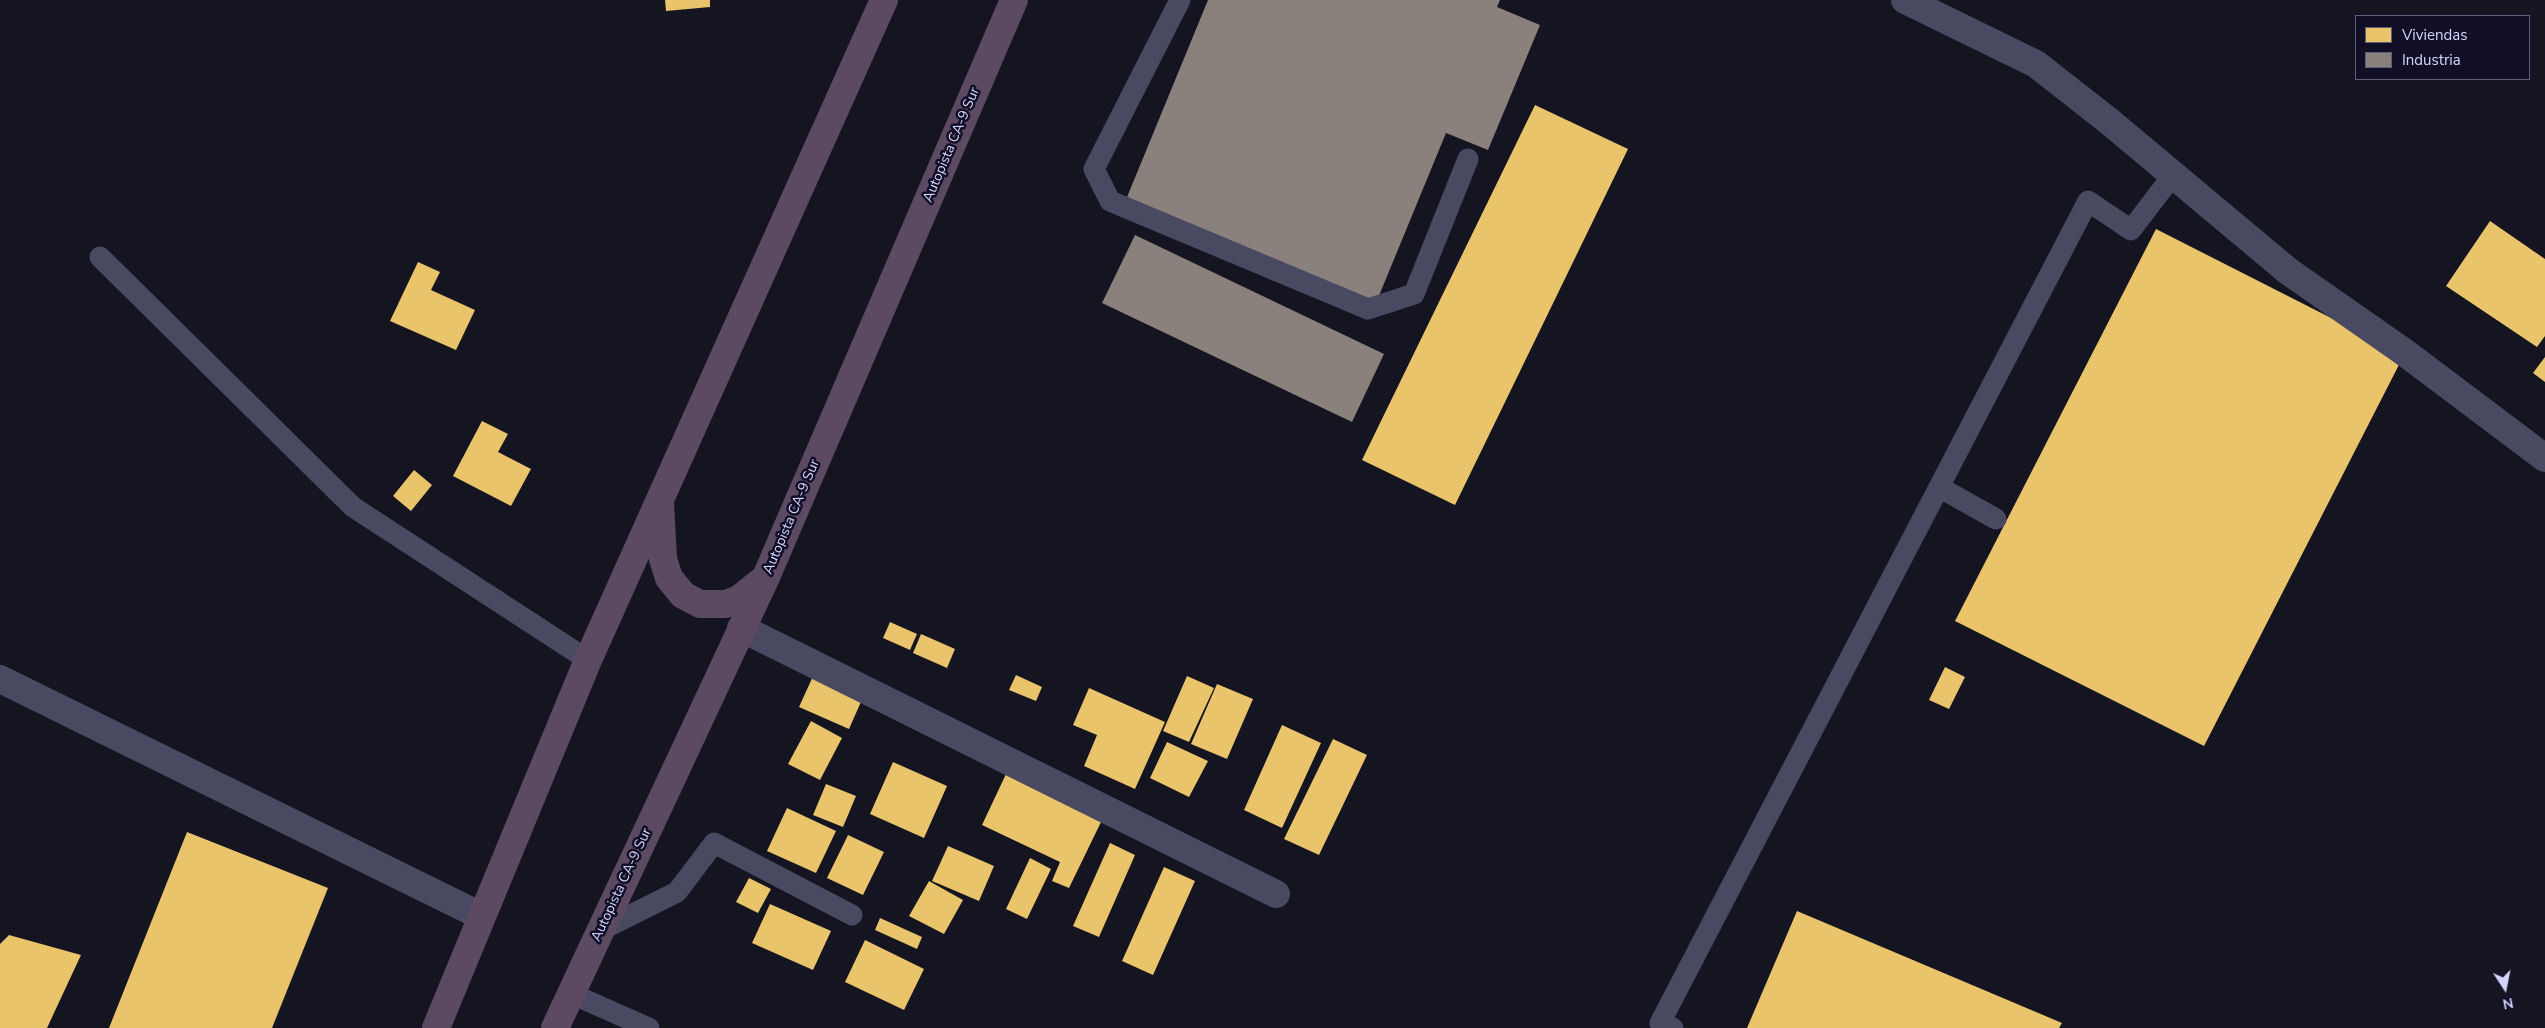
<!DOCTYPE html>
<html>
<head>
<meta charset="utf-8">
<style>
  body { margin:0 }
  #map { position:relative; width:2545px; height:1028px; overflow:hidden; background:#151421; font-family:"Nunito Sans",sans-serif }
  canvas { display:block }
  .legend { position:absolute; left:2355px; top:15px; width:175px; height:65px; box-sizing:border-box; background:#110f26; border:1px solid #605e7d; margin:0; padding:6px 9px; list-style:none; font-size:15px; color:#d6d4ff }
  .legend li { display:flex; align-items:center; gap:10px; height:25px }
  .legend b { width:25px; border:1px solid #605e7d }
  .north { position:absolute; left:2480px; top:963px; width:50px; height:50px; -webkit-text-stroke:4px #110f26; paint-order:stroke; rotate:169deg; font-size:14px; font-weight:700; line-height:20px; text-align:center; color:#d6d4ff }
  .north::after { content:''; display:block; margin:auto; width:18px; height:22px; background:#d6d4ff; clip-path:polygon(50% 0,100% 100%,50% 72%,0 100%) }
</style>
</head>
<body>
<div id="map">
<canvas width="2545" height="1028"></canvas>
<ul class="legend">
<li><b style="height:14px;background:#e9c46a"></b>Viviendas</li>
<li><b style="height:14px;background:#8a817c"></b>Industria</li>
</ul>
<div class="north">N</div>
</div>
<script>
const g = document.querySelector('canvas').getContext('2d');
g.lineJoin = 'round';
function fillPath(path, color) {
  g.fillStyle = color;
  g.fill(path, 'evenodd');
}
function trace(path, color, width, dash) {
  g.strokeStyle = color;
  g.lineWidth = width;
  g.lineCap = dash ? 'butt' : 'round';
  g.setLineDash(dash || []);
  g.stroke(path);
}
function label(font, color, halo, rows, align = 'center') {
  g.font = font + ' "Nunito Sans",sans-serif';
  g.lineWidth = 5;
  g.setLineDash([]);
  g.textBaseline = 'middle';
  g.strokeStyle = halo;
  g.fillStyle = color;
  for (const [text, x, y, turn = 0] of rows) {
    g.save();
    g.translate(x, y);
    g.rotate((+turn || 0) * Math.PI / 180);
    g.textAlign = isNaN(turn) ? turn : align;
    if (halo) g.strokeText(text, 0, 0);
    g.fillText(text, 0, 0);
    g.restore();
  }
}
fillPath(new Path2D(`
  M665,0H710V7L666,11Z
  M1535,105L1628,149L1455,505L1362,460Z
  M2490,221L2545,259V336L2537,347L2446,286Z
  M2156,229L2404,355L2204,746L1955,621Z
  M418,262L440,272L431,290L475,310L456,350L390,321Z
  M2545,357V382L2533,373Z
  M482,421L508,434L498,452L531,469L511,506L453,476Z
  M414,470L432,485L411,511L393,496Z
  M890,622L917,634L910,650L883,638Z
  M921,634L955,649L947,668L913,653Z
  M1945,667L1965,677L1949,709L1929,700Z
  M814,674L864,695L849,729L799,707Z
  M1016,675L1042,687L1036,701L1009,690Z
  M1187,676L1214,688L1189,742L1163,731Z
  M1217,684L1253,699L1227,759L1191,744Z
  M1089,688L1165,722L1135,789L1084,766L1097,735L1073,725Z
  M811,721L842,738L820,780L788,764Z
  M1282,725L1321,743L1282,828L1244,810Z
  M1333,739L1367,755L1319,855L1284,839Z
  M1167,742L1208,761L1189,797L1150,778Z
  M893,762L947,786L924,838L870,814Z
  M1006,774L1102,820L1069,888L1052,881L1060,862L982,825Z
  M826,784L856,796L843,827L813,815Z
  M787,808L836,831L816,873L767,851Z
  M187,832L328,888L272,1028H109Z
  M848,835L884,852L863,895L827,878Z
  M1110,843L1135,855L1099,937L1073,926Z
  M948,846L994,866L979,901L932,881Z
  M1030,858L1051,869L1027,919L1006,909Z
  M1164,867L1195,881L1153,975L1122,961Z
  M749,878L771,889L758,913L736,902Z
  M929,881L963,900L944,934L909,916Z
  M770,904L831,931L813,970L752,943Z
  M1797,911L2062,1023L2059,1028H1747Z
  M880,918L922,937L917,949L875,930Z
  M9,935L81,955L47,1028H0V944Z
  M865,940L924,969L904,1010L845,982Z`), '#e9c46a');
fillPath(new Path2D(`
  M1208,0H1500L1497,7L1540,25L1488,150L1446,133L1376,303L1125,202Z
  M1135,235L1384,354L1352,422L1102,303Z`), '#8a817c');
trace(new Path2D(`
  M1180,0L1094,169L1110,201L1368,309L1414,294L1468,159
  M100,257L353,507L588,660
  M1939,487L1996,519
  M601,930L677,892L714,843L852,915
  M572,994L649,1028
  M1673,1028L1660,1023L2088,201L2131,230L2173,175`), '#494a62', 21);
trace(new Path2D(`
  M1905,0L2036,64L2110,122L2288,271L2404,352L2545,458
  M741,628L1276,894
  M0,679L481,916`), '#494a62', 28);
trace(new Path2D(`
  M660,502L663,559L669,578L683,595L700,604H726L739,599L763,580
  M436,1028L588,660L884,0
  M555,1028L766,577L1014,0`), '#5c4a62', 28);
label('14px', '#d6d4ff', '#110f26', [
  ["Autopista CA-9 Sur",952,145,-67],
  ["Autopista CA-9 Sur",792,517,-67],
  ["Autopista CA-9 Sur",622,885,-65]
]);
</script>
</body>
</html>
